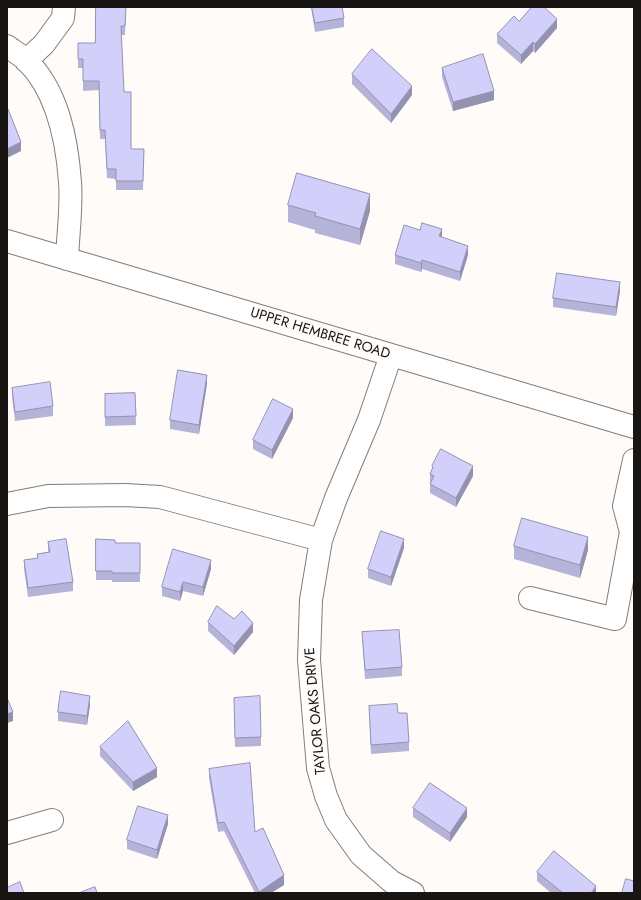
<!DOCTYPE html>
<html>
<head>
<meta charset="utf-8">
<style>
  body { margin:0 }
  #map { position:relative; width:641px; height:900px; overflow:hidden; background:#fffbf8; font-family:Jost,sans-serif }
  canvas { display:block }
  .frame { position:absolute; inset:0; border:8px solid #181512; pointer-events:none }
</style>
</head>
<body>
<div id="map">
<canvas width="641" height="900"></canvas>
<div class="frame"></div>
</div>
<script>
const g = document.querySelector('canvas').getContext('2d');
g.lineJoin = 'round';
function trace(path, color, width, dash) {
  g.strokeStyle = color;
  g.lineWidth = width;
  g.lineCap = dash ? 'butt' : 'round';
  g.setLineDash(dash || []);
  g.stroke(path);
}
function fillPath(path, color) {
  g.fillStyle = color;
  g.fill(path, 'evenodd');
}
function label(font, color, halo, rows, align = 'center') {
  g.font = font + ' Jost,sans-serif';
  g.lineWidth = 4;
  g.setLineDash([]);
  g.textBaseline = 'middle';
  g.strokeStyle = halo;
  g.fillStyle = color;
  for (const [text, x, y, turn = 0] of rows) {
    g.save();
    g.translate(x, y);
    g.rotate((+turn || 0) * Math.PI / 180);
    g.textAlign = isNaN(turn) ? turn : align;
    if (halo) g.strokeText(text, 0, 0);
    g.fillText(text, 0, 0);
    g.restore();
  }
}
const minor = new Path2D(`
  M7,46C13,51 21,55 27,61C58,92 67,140 70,182C72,206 68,234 67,259
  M26,61L44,44L63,18L64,7
  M7,241L634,427
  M391,355L369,420L336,498L321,540L311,600L309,660L318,768L326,796L336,820L361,855L392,882L413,893
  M7,504L48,496L125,495L160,497L321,540
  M530,598L615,619L631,532L624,506L634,460
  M7,833L52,820`);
trace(minor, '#857d76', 24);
trace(minor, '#fff', 22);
fillPath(new Path2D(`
  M126,7L125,35H121L124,92L131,149H144L143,190H116V179L107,178L105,139H100L99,90L83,91V68H78V43H95Z
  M311,7H342L344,18V27L315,32Z
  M519,21L557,28L535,53L533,51L521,64L497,43V34Z
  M442,68L494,100L453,111L442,77Z
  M352,74L412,95L391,123L352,84Z
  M288,205L370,211L360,245L315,233V230L288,222Z
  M442,237L468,255L460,281L422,269L421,272L395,264V255Z
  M620,291L616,316L553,307V298Z
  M207,384L199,434L170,429V420Z
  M12,388L53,406V416L15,421L12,397Z
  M135,393L136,425L105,426V394Z
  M293,418L272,459L253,449V440Z
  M432,466L473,476L456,507L430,493V474L432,470Z
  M96,539L115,543H140V582H112V580H96Z
  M48,542L73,582V591L28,597L24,569V560L37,558V554L48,552Z
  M514,546L588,550L580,578L514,559Z
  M404,548L391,586L368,578V569Z
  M211,569L203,596L183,591L180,601L162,596V587Z
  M208,622L253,632L234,655L208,631Z
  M362,632L402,667V676L365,679Z
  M234,698L261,737V746L235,747Z
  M90,705L87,725L58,721V712Z
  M369,706L398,713L409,742V751L371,754Z
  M100,747L157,777L133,791L100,756Z
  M209,769L255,832L284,885L271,893H255L224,831L218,832L209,778Z
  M413,808L467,817L450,842L413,817Z
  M168,824L157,859L127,849V840Z
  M537,872L596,893H551L537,881Z`), '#b5b3d8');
fillPath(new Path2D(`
  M557,19V28L535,53V44Z
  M533,42V51L521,64V55Z
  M412,86V95L391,123V114Z
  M494,91V100L453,111V102Z
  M21,142V151L7,158V149Z
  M370,194V211L360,245V229Z
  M442,229V238L439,236Z
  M468,246V255L460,281V272Z
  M422,260V269L421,272V263Z
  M620,282V291L616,316V307Z
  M207,375V384L199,434V425Z
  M293,409V418L272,459V450Z
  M473,466V476L456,507V498Z
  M588,537V550L580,578V565Z
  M404,539V548L391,586V577Z
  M211,560V569L203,596V587Z
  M183,582V591L180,601V592Z
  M253,623V632L234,655V646Z
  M90,696V705L87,725V716Z
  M13,712V721L7,723V714Z
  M157,768V777L133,791V782Z
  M467,808V817L450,842V833Z
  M168,815V824L157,859V850Z
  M284,875V885L271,893H259V892Z
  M596,886V893H591Z`), '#9392b0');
const building = new Path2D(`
  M96,7H126L125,26H121L124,92H131V149H144L143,181H116V169H107L105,130H100L99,81H83V59H78V43H95Z
  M312,7H342L344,18L315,23Z
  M532,7H544L557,19L535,44L533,42L521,55L497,34L514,16L519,21Z
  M372,49L412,86L391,114L352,74Z
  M483,54L494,91L453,102L442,68Z
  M7,109H8L21,142L7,149Z
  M297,173L370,194L360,229L315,216L316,213L288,205Z
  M422,223L442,229L439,236L468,246L460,272L422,260L421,263L395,255L404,225L420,230Z
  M557,273L620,282L616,307L553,298Z
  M178,370L207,375L199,425L170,420Z
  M50,382L53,406L15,412L12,388Z
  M135,393L136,416L105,417V394Z
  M273,399L293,409L272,450L253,440Z
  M441,449L473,466L456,498L430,484L434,476L430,474L433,467L432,466Z
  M522,518L588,537L580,565L514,546Z
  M381,531L404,539L391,577L368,569Z
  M66,539L73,582L28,588L24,560L38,558L37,554L50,552L48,542Z
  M96,539L115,540V543H140V573H112V571H96Z
  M173,549L211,560L203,587L183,582L180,592L162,587Z
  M217,606L234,619L242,611L253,623L234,646L208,622Z
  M399,630L402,667L365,670L362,632Z
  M61,691L90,696L87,716L58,712Z
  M260,696L261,737L235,738L234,698Z
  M7,698L13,712L7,714Z
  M397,704L398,713H407L409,742L371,745L369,706Z
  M128,721L157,768L133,782L100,747Z
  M250,763L255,832L263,828L284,875L259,892L224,822L218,823L209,769Z
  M430,783L467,808L450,833L413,808Z
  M138,806L168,815L157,850L127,840Z
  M554,851L596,886L591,893H563L537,872Z
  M626,879L634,881V893H622Z
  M20,882L24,893H7V888Z
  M95,887L97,893H79Z`);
fillPath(building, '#d2d0fb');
trace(building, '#9392b0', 1);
label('14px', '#181512', '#fffbf8', [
  ["UPPER HEMBREE ROAD",320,334,17],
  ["TAYLOR OAKS DRIVE",316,711,-95]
]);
</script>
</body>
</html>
